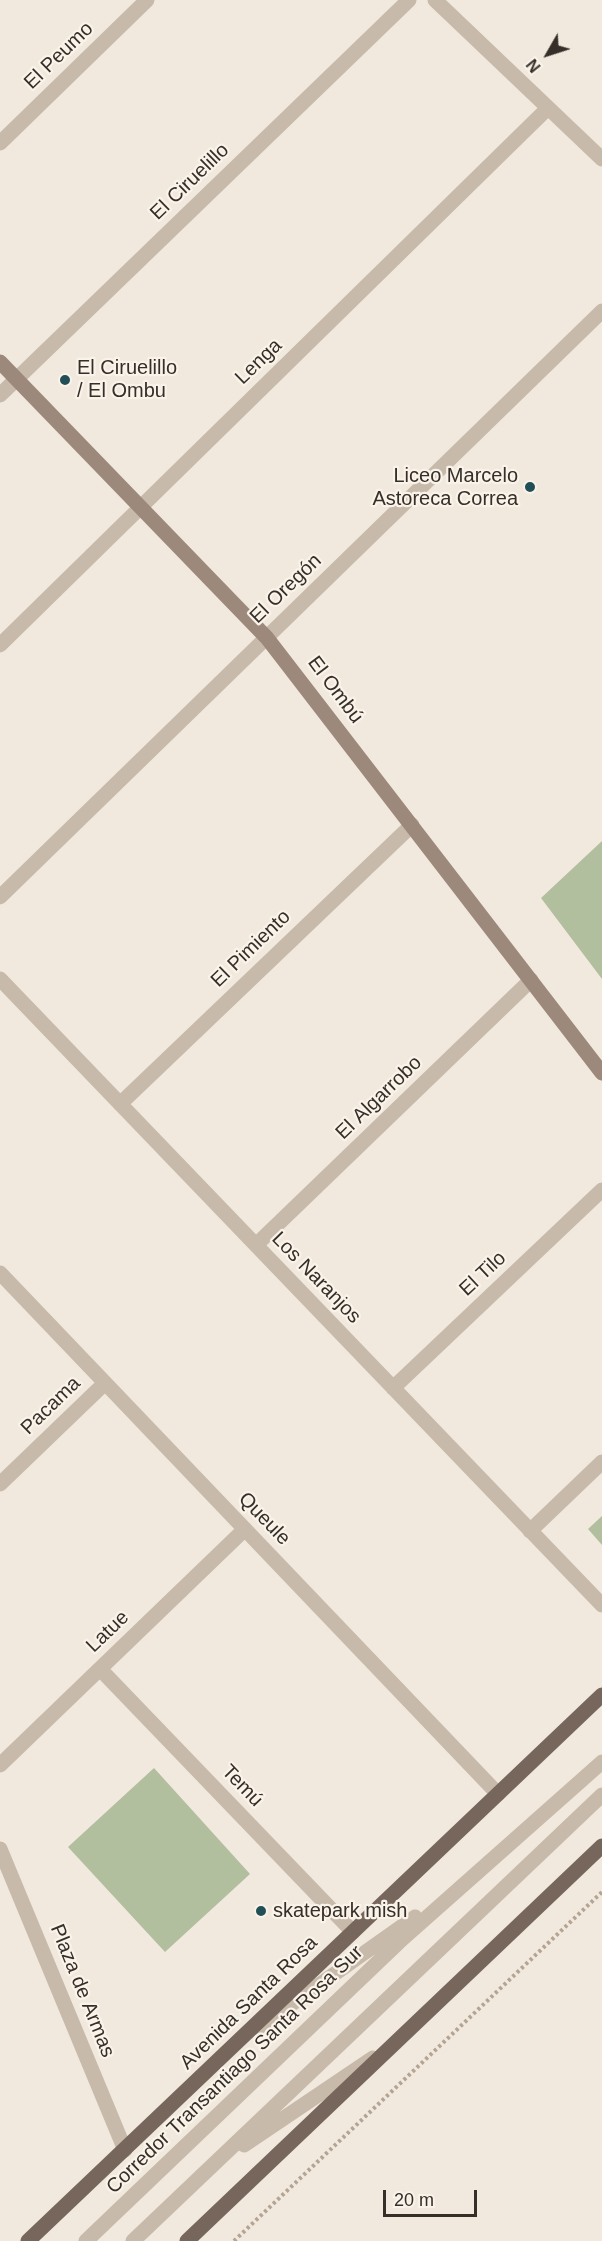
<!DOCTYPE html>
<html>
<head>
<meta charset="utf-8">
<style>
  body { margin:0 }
  #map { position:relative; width:602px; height:2241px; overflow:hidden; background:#f1e9dd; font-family:Arial,sans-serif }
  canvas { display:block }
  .north { position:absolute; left:518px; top:24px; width:60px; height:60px; -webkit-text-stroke:4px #f9f3e9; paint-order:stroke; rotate:231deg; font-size:16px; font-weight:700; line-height:24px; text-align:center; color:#362e29 }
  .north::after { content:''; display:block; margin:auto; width:21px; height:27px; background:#362e29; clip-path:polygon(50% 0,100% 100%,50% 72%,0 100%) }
  .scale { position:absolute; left:383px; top:2190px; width:94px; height:27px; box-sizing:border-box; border:3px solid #362e29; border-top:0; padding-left:8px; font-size:18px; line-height:21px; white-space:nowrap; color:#362e29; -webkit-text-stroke:4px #f9f3e9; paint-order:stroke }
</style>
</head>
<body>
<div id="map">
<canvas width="602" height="2241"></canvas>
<div class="north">N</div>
<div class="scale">20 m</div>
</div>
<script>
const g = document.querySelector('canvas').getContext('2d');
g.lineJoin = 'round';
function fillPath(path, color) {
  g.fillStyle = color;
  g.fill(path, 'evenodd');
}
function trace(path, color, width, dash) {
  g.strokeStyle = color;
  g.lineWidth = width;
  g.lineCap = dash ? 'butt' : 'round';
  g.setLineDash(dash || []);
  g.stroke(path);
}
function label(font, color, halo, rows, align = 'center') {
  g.font = font + ' Arial,sans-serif';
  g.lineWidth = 4.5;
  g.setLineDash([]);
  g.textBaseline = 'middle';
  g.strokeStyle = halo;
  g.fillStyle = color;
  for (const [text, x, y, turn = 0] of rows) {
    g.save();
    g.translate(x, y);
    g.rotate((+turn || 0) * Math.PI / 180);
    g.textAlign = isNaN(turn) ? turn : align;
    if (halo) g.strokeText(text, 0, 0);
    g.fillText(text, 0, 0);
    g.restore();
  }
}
fillPath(new Path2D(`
  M602,841V979L541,898Z
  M602,1516V1545L588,1529Z
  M154,1768L250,1874L165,1952L68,1847Z`), '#b2bf9e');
trace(new Path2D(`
  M234,2241L602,1892`), '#b4a494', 4, [3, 3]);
trace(new Path2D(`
  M258,2028L415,1917
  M244,2145L373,2058
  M86,2241L399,1942L602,1762
  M133,2241L602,1795`), '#c8baaa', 15);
trace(new Path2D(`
  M435,0L602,159
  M0,143L147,0
  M0,395L409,0
  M0,645L548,108
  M0,897L602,311
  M0,979L602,1605
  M120,1104L412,825
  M256,1245L531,980
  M0,1273L498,1794
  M393,1388L602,1190
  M0,1484L105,1383
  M530,1531L602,1462
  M100,1669L353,1932
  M0,1765L245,1529
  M0,1849L125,2150`), '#c8baaa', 15);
trace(new Path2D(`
  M0,362L267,638L602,1073`), '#9c897b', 15);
trace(new Path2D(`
  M28,2241L602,1695
  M187,2241L602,1846`), '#77665b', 15);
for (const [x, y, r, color] of [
  [65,380,6,"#214f55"],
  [530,487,6,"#214f55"],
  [261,1911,6,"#214f55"]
]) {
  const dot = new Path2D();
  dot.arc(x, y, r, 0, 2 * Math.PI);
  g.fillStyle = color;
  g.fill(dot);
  trace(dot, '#f9f3e9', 2);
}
label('20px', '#362e29', '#f9f3e9', [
  ["El Peumo",59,56,-44],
  ["El Ciruelillo",190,182,-44],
  ["Lenga",259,362,-44],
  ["El Oregón",286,589,-44],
  ["El Ombú",335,690,53],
  ["El Pimiento",251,949,-44],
  ["El Algarrobo",379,1098,-44],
  ["El Tilo",483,1274,-43],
  ["Los Naranjos",316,1278,46],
  ["Pacama",51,1406,-44],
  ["Queule",264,1519,46],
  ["Latue",108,1632,-44],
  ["Temú",242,1786,46],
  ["Plaza de Armas",82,1991,68],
  ["Avenida Santa Rosa",249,2003,-44],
  ["Corredor Transantiago Santa Rosa Sur",235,2070,-44]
]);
label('20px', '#362e29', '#f9f3e9', [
  ["El Ciruelillo",77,368],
  ["/ El Ombu",77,391],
  ["Liceo Marcelo",518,476,"right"],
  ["Astoreca Correa",518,499,"right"],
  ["skatepark mish",273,1911]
], 'left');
</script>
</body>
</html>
